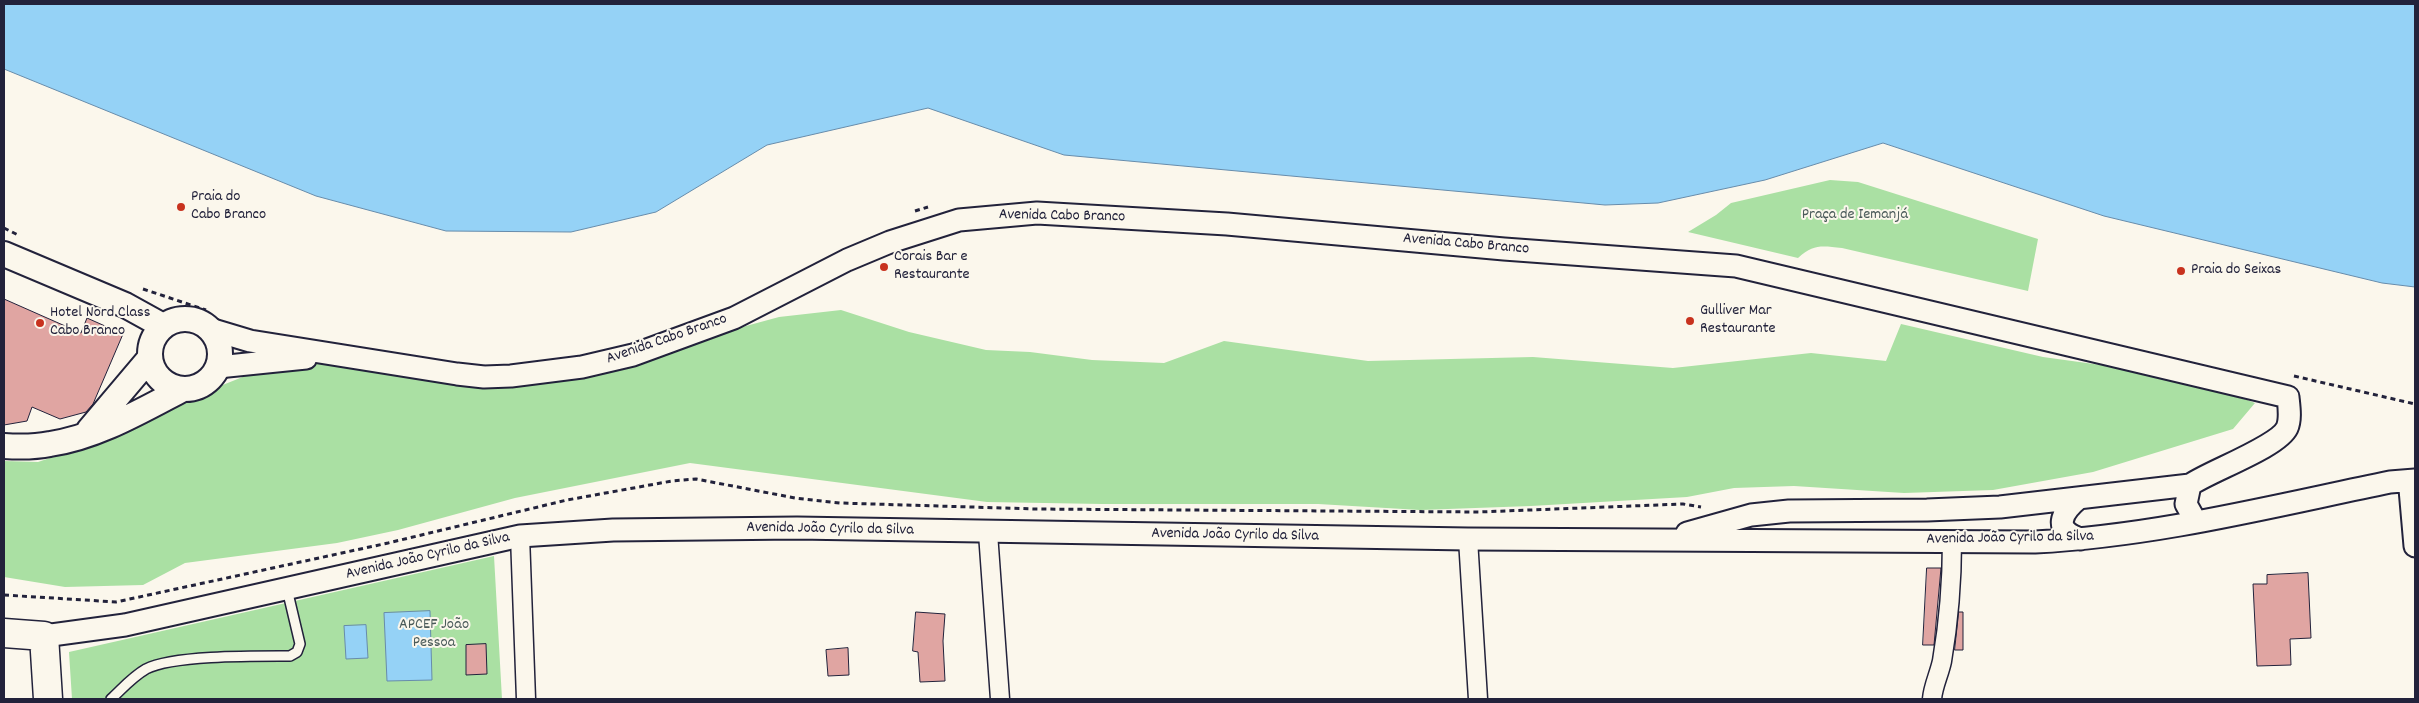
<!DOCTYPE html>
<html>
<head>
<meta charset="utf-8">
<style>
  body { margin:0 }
  #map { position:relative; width:2419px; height:703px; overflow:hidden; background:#fbf7ec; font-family:Dekko,sans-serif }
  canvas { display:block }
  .frame { position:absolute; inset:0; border:5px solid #22223b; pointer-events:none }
</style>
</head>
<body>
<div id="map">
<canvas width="2419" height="703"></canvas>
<div class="frame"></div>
</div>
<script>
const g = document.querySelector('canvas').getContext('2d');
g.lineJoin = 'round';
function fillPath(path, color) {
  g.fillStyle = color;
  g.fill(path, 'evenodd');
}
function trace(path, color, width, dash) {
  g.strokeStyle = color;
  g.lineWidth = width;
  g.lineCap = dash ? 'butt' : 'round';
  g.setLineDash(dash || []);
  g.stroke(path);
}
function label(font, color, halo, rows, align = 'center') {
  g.font = font + ' Dekko,sans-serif';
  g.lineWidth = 4;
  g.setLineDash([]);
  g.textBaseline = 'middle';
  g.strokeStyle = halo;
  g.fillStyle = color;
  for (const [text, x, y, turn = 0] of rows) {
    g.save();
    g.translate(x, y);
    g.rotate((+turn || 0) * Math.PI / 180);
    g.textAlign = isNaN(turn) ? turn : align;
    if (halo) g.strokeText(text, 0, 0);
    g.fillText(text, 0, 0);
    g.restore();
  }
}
fillPath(new Path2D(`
  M1830,180L1858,182L2038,239L2028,291L1842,248C1821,246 1814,244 1798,258L1688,232L1716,215L1731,203Z
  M841,310L909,332L986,350L1030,352L1092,360L1164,363L1224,341L1368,361L1533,357L1673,368L1811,353L1886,361L1901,324L2043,357L2188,377L2255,403L2233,429L2093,472L1993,490L1904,493L1794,486L1734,488L1687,497L1531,506L1420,510L1318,504H1102L987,502L690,463L515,498L398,530L337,543L185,563L143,585L65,587L4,577V461L38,462L118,435L183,401L255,372L324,360L463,386L544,381L779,317Z
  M494,556L502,699H72L69,652Z`), '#aae0a3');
const water = new Path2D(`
  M4,4H2415V287L2382,283L2104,216L1883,143L1765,180L1658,203L1605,205L1064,155L928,108L767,145L656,212L571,232L446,231L316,196L4,69Z
  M430,611L432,680L387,681L384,613Z
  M366,625L368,658L346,659L344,626Z`);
fillPath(water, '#95d2f6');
trace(water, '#678cab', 1);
const building = new Path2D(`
  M4,299L81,333L87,318L123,334L93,404L86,412L60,419L32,407L27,421L4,425Z
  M1927,568H1941L1934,645H1923Z
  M2308,573L2311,638L2290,639L2291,665L2257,666L2253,584H2267V575Z
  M916,612L945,614L943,641L945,681L920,682L918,652L913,651Z
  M1959,612H1963V650H1955Z
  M486,644L487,674L466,675V645Z
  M848,648L849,675L828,676L826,650Z`);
fillPath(building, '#e0a5a2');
trace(building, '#22223b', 1);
const service = new Path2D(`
  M111,699C122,689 132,677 146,669C173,655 257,656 290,656L297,652L300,644L287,589`);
const minor = new Path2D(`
  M988,533L1000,699
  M520,536L526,699
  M1468,539L1478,699
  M1932,699C1933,686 1939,675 1942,661C1949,620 1952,583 1952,541`);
const tertiary = new Path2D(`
  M210,329L250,341L457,374L484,377L511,376L582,367L633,355L734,318L847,260L890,242L959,220L1037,213L1227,224L1504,249L1736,266L2288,397C2289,407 2291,419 2287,428C2278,447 2210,471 2190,485L2186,504L2196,522
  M218,367L306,358
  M2407,482L2410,489L2415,546
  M2079,498C2061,513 2052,530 2081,539
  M1687,533L1751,515L1789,511L1927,510L2000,507L2190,485
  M44,636L125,625L520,536L613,530L797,528L1468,539L2035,542C2156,536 2273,506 2390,482L2415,480`);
const secondary = new Path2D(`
  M4,254L125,305L163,326
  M150 354a35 35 0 1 1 70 0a35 35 0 1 1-70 0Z
  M89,430L149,359
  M4,446C19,447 35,447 50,444C97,437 141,411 183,389`);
const primary = new Path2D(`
  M4,633L44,636L48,699`);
trace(service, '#22223b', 12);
trace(minor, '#22223b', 21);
trace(tertiary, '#22223b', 25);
trace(secondary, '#22223b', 28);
trace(primary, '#22223b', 31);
trace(new Path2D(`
  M915,211L928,207
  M4,228L18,235
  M143,289L206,310
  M2294,376L2415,404
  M4,595L116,602L388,543L567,500L672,481L696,479L795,498L840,503L1036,509L1479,512L1683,504L1701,507`), '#22223b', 3, [5, 4]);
trace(service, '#fbf7ec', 9);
trace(minor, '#fbf7ec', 18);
trace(tertiary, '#fbf7ec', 21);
trace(secondary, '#fbf7ec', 24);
trace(primary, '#fbf7ec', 28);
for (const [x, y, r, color] of [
  [181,207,5,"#c8321e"],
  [884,267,5,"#c8321e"],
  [2181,271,5,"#c8321e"],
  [1690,321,5,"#c8321e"],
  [40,323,5,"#c8321e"]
]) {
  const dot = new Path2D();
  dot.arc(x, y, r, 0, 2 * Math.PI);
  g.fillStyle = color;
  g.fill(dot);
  trace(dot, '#fbf7ec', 2);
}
label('16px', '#22223b', '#fbf7ec', [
  ["Praia do",191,198],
  ["Cabo Branco",191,216],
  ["Corais Bar e",894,258],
  ["Restaurante",894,276],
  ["Praia do Seixas",2191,271],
  ["Gulliver Mar",1700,312],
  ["Restaurante",1700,330],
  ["Hotel Nord Class",50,314],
  ["Cabo Branco",50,332]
], 'left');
label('16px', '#4b5b5a', '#fbf7ec', [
  ["Praça de Iemanjá",1855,216],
  ["APCEF João",434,626],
  ["Pessoa",434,644]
]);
label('16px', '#22223b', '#fbf7ec', [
  ["Avenida Cabo Branco",1062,217,1],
  ["Avenida Cabo Branco",1466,245,5],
  ["Avenida Cabo Branco",667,340,-19],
  ["Avenida João Cyrilo da Silva",830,530,1],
  ["Avenida João Cyrilo da Silva",1235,536,1],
  ["Avenida João Cyrilo da Silva",2010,539,-1],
  ["Avenida João Cyrilo da Silva",428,557,-13]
]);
</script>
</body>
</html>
